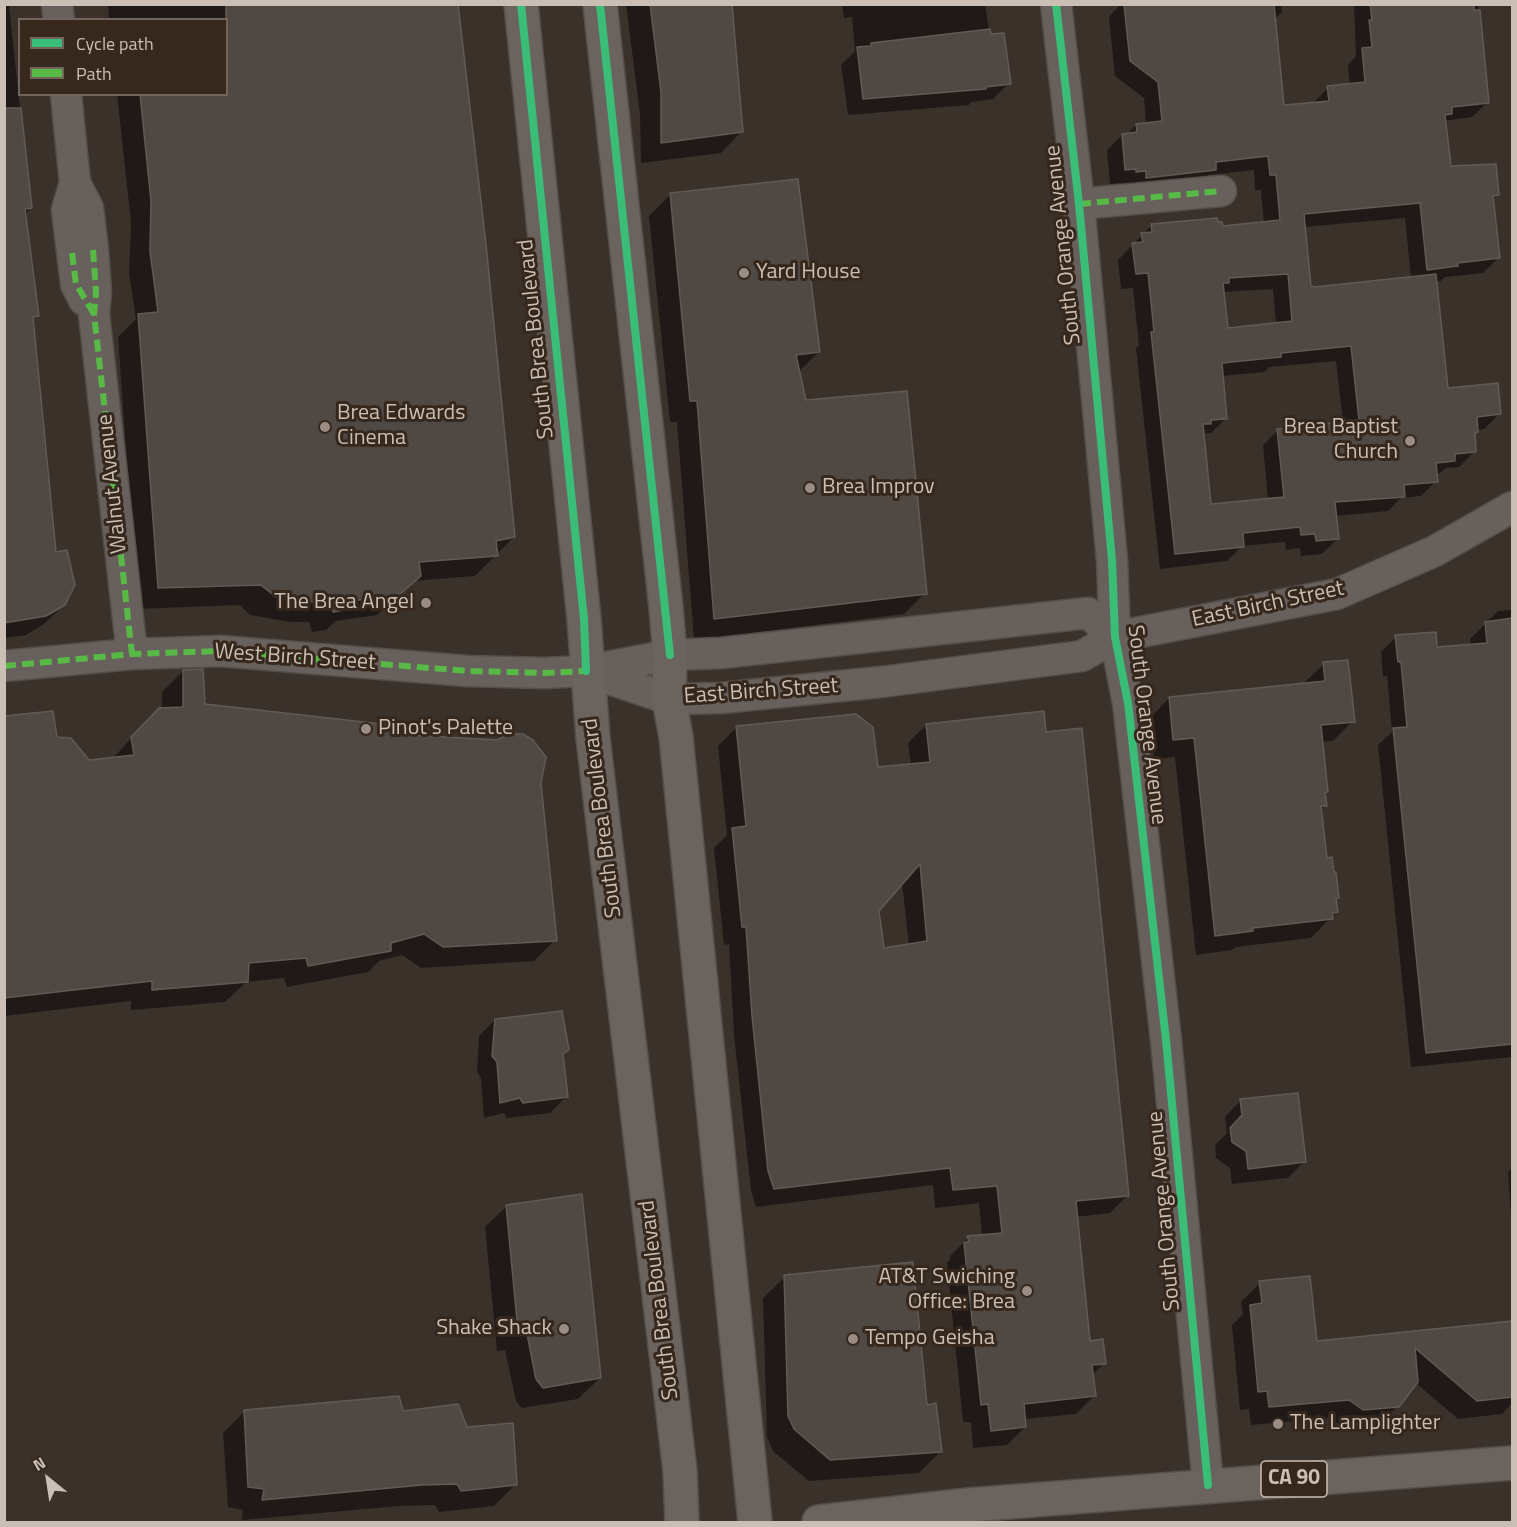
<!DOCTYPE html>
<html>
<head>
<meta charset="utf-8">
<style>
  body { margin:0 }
  #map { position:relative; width:1517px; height:1527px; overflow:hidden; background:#3b312b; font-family:"Titillium Web",sans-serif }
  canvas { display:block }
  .frame { position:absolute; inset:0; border:6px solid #cbbfb5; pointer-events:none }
  .legend { position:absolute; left:18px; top:18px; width:210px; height:78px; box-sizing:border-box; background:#36281d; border:2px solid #72645a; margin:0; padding:8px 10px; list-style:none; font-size:18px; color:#cbbfb5 }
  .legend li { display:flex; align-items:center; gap:12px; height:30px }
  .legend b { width:30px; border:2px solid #72645a }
  .north { position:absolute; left:18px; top:1449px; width:60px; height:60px; -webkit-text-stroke:4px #36281d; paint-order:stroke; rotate:330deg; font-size:16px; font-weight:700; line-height:24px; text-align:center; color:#cbbfb5 }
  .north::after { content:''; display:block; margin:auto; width:21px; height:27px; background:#cbbfb5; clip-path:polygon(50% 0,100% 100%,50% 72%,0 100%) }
</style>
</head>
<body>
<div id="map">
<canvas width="1517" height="1527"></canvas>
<div class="frame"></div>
<ul class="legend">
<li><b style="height:8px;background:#3abd76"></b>Cycle path</li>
<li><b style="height:8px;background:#58b947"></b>Path</li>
</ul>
<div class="north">N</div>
</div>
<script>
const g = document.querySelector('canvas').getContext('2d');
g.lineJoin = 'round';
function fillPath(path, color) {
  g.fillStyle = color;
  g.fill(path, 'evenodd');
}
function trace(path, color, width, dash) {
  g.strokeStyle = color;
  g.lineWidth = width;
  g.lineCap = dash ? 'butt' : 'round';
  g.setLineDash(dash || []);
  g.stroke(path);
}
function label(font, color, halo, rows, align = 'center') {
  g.font = font + ' "Titillium Web",sans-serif';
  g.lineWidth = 6;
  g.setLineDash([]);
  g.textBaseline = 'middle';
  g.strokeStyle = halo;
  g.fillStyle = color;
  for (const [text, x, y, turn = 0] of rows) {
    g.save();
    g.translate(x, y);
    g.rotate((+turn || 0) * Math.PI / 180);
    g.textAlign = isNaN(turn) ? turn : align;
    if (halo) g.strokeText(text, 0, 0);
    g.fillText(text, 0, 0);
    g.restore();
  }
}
fillPath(new Path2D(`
  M108,4H457L514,537L475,576L413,581L377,615L336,621L326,630L312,632L309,622H291L250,615L240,605L137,609L118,337L136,319L129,273L131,223L117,94H226V20H109Z
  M626,4H730L742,131L721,153L641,163L640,114Z
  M842,4H985L990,36L1009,83L993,99L971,102L969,105L848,115L841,65L855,51L852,17L844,18Z
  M1121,4H1281L1282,12L1274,20L1283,106L1313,103L1328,88L1350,85L1348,65L1356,56L1354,4H1478L1488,102L1472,117L1444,121L1450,167L1498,195L1492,200L1498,258L1483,273L1445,277L1441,281L1435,282L1447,390L1499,414L1484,429L1476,430L1473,434L1475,451L1459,467L1446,468L1436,476V481L1421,496L1401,498L1388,511L1335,516L1337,539L1322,554L1301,556L1300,548L1286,550L1285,542L1242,546L1227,561L1160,569L1136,348L1139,346L1133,288L1121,289L1118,260L1152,225L1221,228L1264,224L1261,190H1255L1254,170L1209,175L1200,184L1121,187V183L1110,184L1107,150L1122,135L1127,134L1136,125L1146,124L1144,98L1115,76L1109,17ZM1405,218L1411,278L1315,288L1310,287L1304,227ZM1273,289L1276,324L1227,329L1223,292ZM1336,361L1343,423L1278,430L1263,445L1268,500L1210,506L1203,434L1211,433L1226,418L1222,376L1264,372L1269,367Z
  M4,6H9L31,208L24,215L37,315L32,321L54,553L64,605L44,624L26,635L4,638Z
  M671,194L819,352L798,372L805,401L925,593L904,614L694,640L677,422H670L649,216Z
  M1512,610V1057L1411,1067L1378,745L1392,732L1387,676L1383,677L1381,652L1396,637L1436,649L1471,646L1470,639L1498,611Z
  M1324,664L1353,721L1333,741L1321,742L1326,791L1324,793L1325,805L1320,811L1326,860L1338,897L1335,900L1337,911L1311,938L1236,947L1232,950L1196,955L1175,757L1154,759L1150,718L1169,698L1304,683Z
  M183,671L204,705L410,736L539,783L555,940L534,961L421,968L402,955L379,961L368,972L287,987L284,978L246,982L225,1002L131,1010V1001L4,1016V717L55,738L89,761L112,759L138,731L162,710V692Z
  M926,725L1128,1195L1110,1213L1076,1217L1088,1343L1104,1363L1092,1376L1094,1396L1076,1414L1024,1419L1025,1427L1007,1445L973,1448L971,1422H963L947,1263L951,1258L950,1256L968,1238L982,1236L979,1203L935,1208L933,1185L756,1207L751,1190L734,1035L729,944L724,945L714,848L727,835L718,746L736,728L876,769L911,765L908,743ZM902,882L909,946L883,950L878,911Z
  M495,1020L568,1050L562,1056L566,1097L550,1113L507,1118L504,1113L484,1118L481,1078L477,1072L479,1036Z
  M1241,1100L1304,1162L1288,1178L1232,1184L1230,1168L1216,1158L1215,1145L1227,1133L1225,1117Z
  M1512,1157V1215L1511,1216L1508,1173L1511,1169V1159Z
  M507,1206L600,1378L578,1399L522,1408L516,1401L505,1350L497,1351L485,1227Z
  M785,1277L926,1407L940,1452L919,1473L809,1481L773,1451L767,1437L763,1298Z
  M1260,1283L1316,1342L1512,1322V1403L1502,1414L1458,1419L1416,1383L1398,1406L1379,1425L1344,1428L1330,1418L1251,1425L1249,1409L1240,1410L1232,1325L1243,1314L1241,1302Z
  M244,1412L402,1413L466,1429L516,1484L494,1506L439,1512L435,1505L399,1506L242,1520L243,1510L228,1507L223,1433Z`), '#0007');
const building = new Path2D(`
  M226,4H458L486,244L515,537L496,541L498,556L419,562L421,576L400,594L353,601L349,609L333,612L330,601L313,602L272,594L261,585L158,588L138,314L158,312L150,251L151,201L140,94H226Z
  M650,4H732L743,132L661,143V92Z
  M1124,4H1274L1284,105L1329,101L1327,86L1365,82L1362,48L1372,47L1369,20H1372L1370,4H1474V10H1480L1489,103L1452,107V114L1445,115L1451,166L1496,164L1499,195L1493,196L1500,258L1458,263V266L1427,270L1420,203L1304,214L1311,286L1315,287L1436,274L1448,388L1498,383L1501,414L1477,417L1478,432L1475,433L1476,452L1455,454V461L1436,463L1438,482L1404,485L1405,497L1335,502L1339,539L1316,541L1315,534L1301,535L1300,527L1243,533L1244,547L1175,554L1151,332H1154L1148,273L1136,274L1132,243L1143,242L1141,233L1152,232L1151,224L1217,218L1218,222H1222L1223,226L1280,220L1276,175H1270L1268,156L1216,162V170L1146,178V171L1136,172V169L1125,170L1122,134L1137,132L1136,124L1162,121L1158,82L1130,61ZM1288,274L1292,321L1228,328L1223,283H1229V278ZM1351,346L1359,420L1277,429L1284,497L1211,504L1203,424H1211V420L1227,419L1222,363L1281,357V353Z
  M990,29L991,34L1004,33L1011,84L986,87V89L863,99L857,47L871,46V43Z
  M4,108H21L32,208L25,209L39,316L33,317L56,552L67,550L75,585L65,605L46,616L4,623Z
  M798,179L820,352L796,355L806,400L907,391L927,594L714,619L697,401H690L670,193Z
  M1512,618V1044L1426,1053L1393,728L1407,727L1401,662H1398L1395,635L1436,632L1437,647L1487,643L1485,622Z
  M1348,660L1355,722L1321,725L1328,792H1325L1327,806H1321L1327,858L1332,857L1334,872H1336L1339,898H1336L1338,912L1332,913L1333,919L1253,928V931L1215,936L1194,738L1173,740L1169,697L1325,681L1323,662Z
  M203,669L205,704L408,727L411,735L497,740L508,734H523L533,740L546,757L541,783L557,941L443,947L424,934L391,943V951L308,966L306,958L249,963L248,982L152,990V981L4,998V716L53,711L57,737L71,738L89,760L134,755L131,737L159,708L183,707V670Z
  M1044,711L1046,732L1082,728L1129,1196L1076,1201L1090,1341L1103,1339L1106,1364L1092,1365L1096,1396L1024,1404L1026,1427L991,1431L988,1404L981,1405L964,1243L969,1241L967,1236L1002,1233L997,1186L953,1190L950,1168L774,1189L768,1171L752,1016L746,927H742L732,828L746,826L736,726L856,714L873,727L878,767L930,762L926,724ZM920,864L927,941L884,948L879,911Z
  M562,1011L569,1050L563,1054L568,1097L523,1103L520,1098L500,1103L497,1062L492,1056L495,1019Z
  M1298,1093L1306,1162L1248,1169L1246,1151L1232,1142L1230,1128L1242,1115L1240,1099Z
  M582,1194L601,1378L543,1388L536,1379L526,1329L518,1331L506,1205Z
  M913,1262L927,1405L936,1403L942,1452L830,1460L794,1429L788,1416L784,1275Z
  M1310,1276L1317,1341L1512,1321V1397L1477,1401L1415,1348L1418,1382L1399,1407L1363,1410L1349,1400L1269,1407L1267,1391L1258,1392L1250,1305L1262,1303L1259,1281Z
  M399,1396L403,1411L458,1404L467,1427L513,1423L517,1485L461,1491L457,1484L422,1485L262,1500L264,1489L248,1487L244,1410Z`);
fillPath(building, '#504843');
trace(building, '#625a53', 1.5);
const minor = new Path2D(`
  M57,4L59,20
  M1056,4L1079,204L1112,560L1115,637L1128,703L1166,1040L1208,1485
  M66,94L75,183L88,208L93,250L96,292L94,314L132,654
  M75,183L67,210L76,284L84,300
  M1079,204L1221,191
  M4,666L132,654L220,651L467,671L544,673L586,671L670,655L721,653L1088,613L1115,637
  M589,672L669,699L721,698L881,682L1082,656L1115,637L1337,594L1435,551L1512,507`);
const major = new Path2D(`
  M521,4L584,619L593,738L680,1471L682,1522
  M600,4L666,608L670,655L669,699L676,737L755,1522
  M819,1522L969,1505L1512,1463`);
trace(minor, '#554e49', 33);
trace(major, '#574f49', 36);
trace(minor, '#68605c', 30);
trace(major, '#6a635e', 33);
trace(new Path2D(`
  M1079,204L1221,191
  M93,250L96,292L94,314L132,654
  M72,253L76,284L94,314
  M4,666L132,654L220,651L467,671L544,673L586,671`), '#58b947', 6, [12, 6]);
trace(new Path2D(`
  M521,4L584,619L586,671
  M600,4L670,655
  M1056,4L1079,204L1112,560L1115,637L1128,703L1166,1040L1208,1485`), '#3abd76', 8);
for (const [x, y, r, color] of [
  [744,273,6,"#998d85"],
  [325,427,6,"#998d85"],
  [1410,441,6,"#998d85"],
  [810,488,6,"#998d85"],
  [426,603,6,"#998d85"],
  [366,729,6,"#998d85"],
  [1027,1291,6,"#998d85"],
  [564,1329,6,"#998d85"],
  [853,1339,6,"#998d85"],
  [1278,1424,6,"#998d85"]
]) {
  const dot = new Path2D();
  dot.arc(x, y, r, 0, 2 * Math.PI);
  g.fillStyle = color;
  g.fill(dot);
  trace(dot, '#36281d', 2);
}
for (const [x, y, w] of [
  [1294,1479,66]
]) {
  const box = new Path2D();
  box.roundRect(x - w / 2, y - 18, w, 36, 4.5);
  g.fillStyle = '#36281d';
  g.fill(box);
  trace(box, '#cbbfb5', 1.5);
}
label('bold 21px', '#cbbfb5', null, [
  ["CA 90",1294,1479]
]);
label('22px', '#cbbfb5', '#36281d', [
  ["South Orange Avenue",1064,245,-96],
  ["South Brea Boulevard",537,339,-96],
  ["Walnut Avenue",113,484,-96],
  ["East Birch Street",1268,605,-12],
  ["West Birch Street",295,658,4],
  ["East Birch Street",761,692,-4],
  ["South Orange Avenue",1146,725,83],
  ["South Brea Boulevard",603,818,-97],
  ["South Orange Avenue",1165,1211,-95],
  ["South Brea Boulevard",660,1300,-97]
]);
label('22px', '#cbbfb5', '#36281d', [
  ["Yard House",756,273],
  ["Brea Edwards",337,414],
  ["Cinema",337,439],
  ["Brea Baptist",1398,428,"right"],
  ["Church",1398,453,"right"],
  ["Brea Improv",822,488],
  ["The Brea Angel",414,603,"right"],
  ["Pinot's Palette",378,729],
  ["AT&T Swiching",1015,1278,"right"],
  ["Office: Brea",1015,1303,"right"],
  ["Shake Shack",552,1329,"right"],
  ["Tempo Geisha",865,1339],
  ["The Lamplighter",1290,1424]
], 'left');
</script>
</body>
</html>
